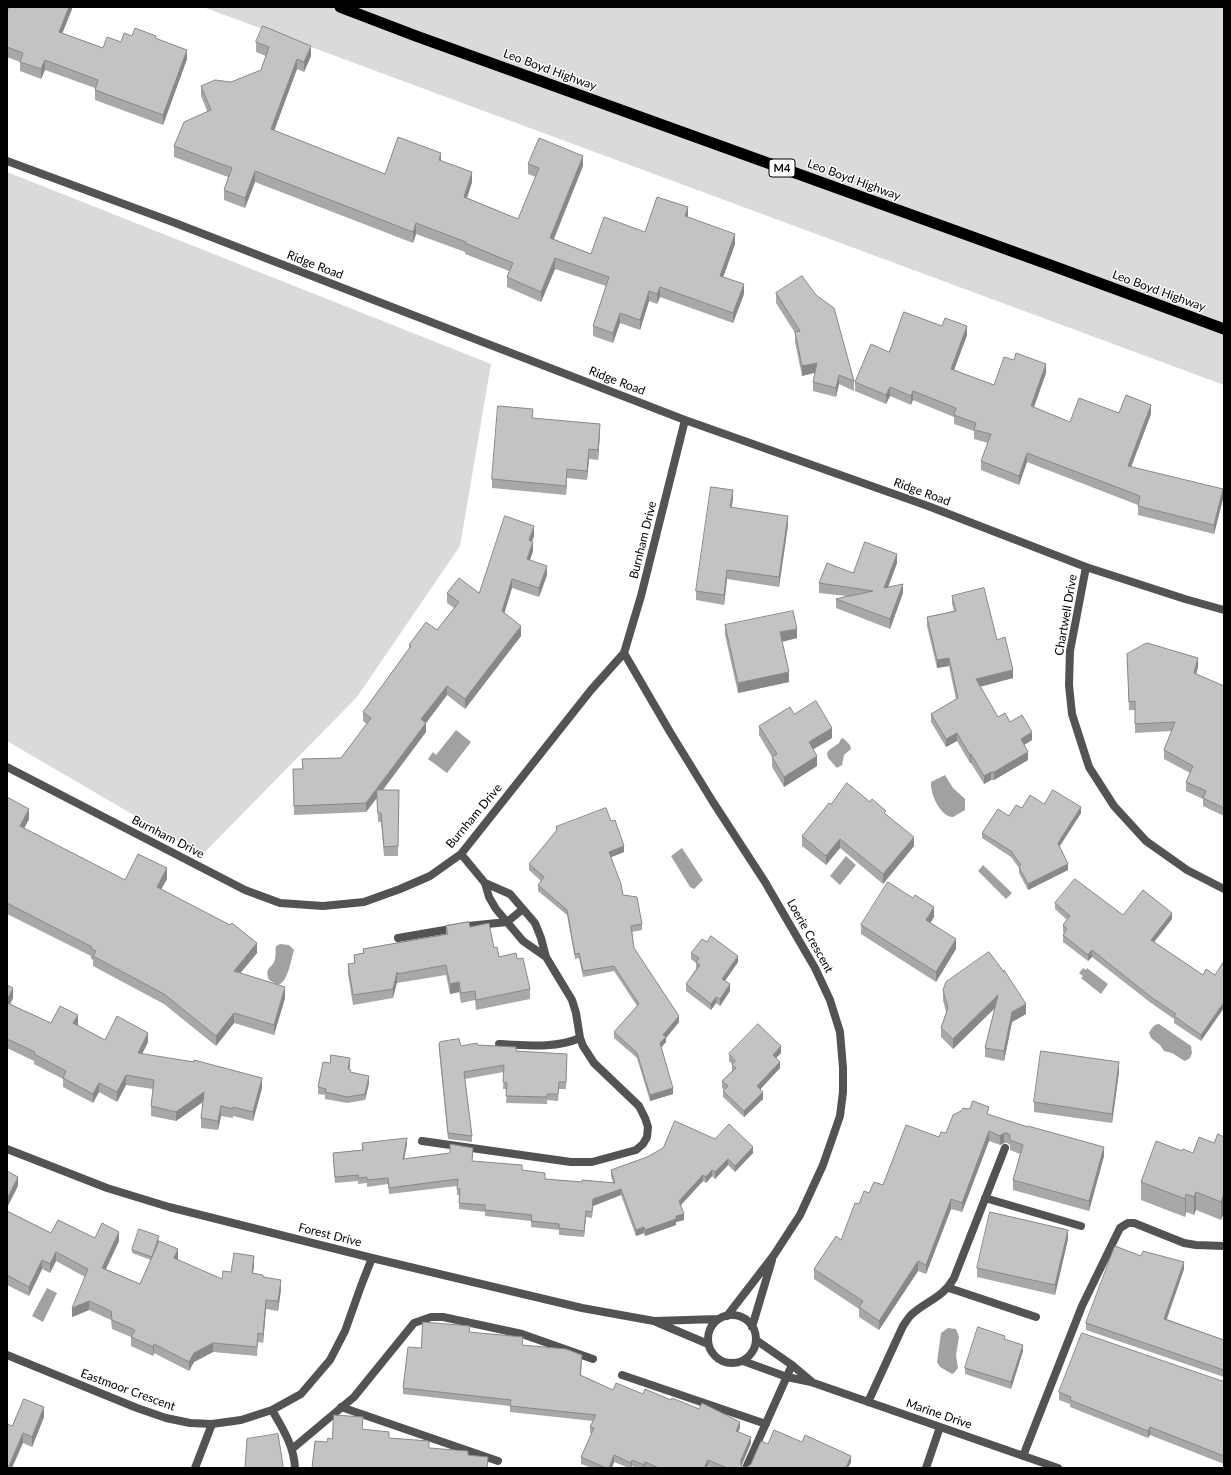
<!DOCTYPE html>
<html>
<head>
<meta charset="utf-8">
<style>
  body { margin:0 }
  #map { position:relative; width:1231px; height:1475px; overflow:hidden; background:#fff; font-family:Lato,sans-serif }
  canvas { display:block }
  .frame { position:absolute; inset:0; border:8px solid #000; pointer-events:none }
</style>
</head>
<body>
<div id="map">
<canvas width="1231" height="1475"></canvas>
<div class="frame"></div>
</div>
<script>
const g = document.querySelector('canvas').getContext('2d');
g.lineJoin = 'round';
function fillPath(path, color) {
  g.fillStyle = color;
  g.fill(path, 'evenodd');
}
function trace(path, color, width, dash) {
  g.strokeStyle = color;
  g.lineWidth = width;
  g.lineCap = dash ? 'butt' : 'round';
  g.setLineDash(dash || []);
  g.stroke(path);
}
function label(font, color, halo, rows, align = 'center') {
  g.font = font + ' Lato,sans-serif';
  g.lineWidth = 3;
  g.setLineDash([]);
  g.textBaseline = 'middle';
  g.strokeStyle = halo;
  g.fillStyle = color;
  for (const [text, x, y, turn = 0] of rows) {
    g.save();
    g.translate(x, y);
    g.rotate((+turn || 0) * Math.PI / 180);
    g.textAlign = isNaN(turn) ? turn : align;
    if (halo) g.strokeText(text, 0, 0);
    g.fillText(text, 0, 0);
    g.restore();
  }
}
fillPath(new Path2D(`
  M203,7H1224V385Z
  M7,172L491,364L460,546L357,697L202,855L7,741Z`), '#dadada');
fillPath(new Path2D(`
  M456,730L471,742L447,773L428,759L433,752L436,755Z
  M843,738L850,745L851,749L844,755L842,765L837,768L828,758L827,753L829,750L839,743L841,739Z
  M945,775L953,788L965,799V810L953,817C940,817 930,793 931,782Z
  M682,848L703,880L694,889L690,887L671,856Z
  M846,856L856,865L840,885L830,876Z
  M983,865L1012,893L1006,899L978,871Z
  M280,944L289,945L294,950C291,960 288,982 278,985L269,980C264,966 272,970 275,959C276,955 275,950 276,946Z
  M1083,968L1086,970L1087,968L1108,984L1101,994L1081,978L1083,976L1079,973Z
  M1159,1024L1191,1046L1192,1053L1190,1058L1185,1061L1183,1060L1172,1053L1164,1051L1160,1045L1151,1038L1149,1033C1151,1029 1154,1024 1159,1024Z
  M47,1288L57,1293L43,1322L32,1316Z
  M948,1328L956,1329L959,1337L956,1355L958,1368L954,1373L952,1374L940,1367L937,1362L941,1333Z`), '#a1a1a1');
const trunk = new Path2D(`
  M340,7L416,36L1053,266L1224,329`);
trace(trunk, '#dbdbdb', 13);
trace(new Path2D(`
  M195,1468L212,1424`), '#535353', 8);
trace(new Path2D(`
  M7,161L170,221L379,302L685,420L928,506L1086,567L1185,599L1224,610
  M1086,567L1070,651L1069,685L1072,714L1089,767L1114,806L1146,841L1187,870L1224,889
  M624,653L670,732L713,802L765,882L815,968L830,1000L840,1032L843,1068V1092L840,1116L823,1165L800,1215L774,1255L727,1316
  M7,767L245,890L280,903L323,906L364,902L400,889L430,876L461,854L591,690L624,653L641,596L685,420
  M461,854L485,883L489,897L496,909L523,941L546,957
  M398,938L468,926L507,922L523,909
  M499,1044C526,1045 554,1049 580,1038
  M422,1141L571,1162H592L636,1150L643,1144L647,1137L648,1127L645,1118L639,1106L594,1063L583,1046L580,1038L576,1013L572,1000L546,957L541,938L535,923L510,894L485,883
  M7,1149L107,1188L169,1207L372,1258L582,1308L654,1321L718,1319
  M985,1198L1081,1226
  M949,1288L1036,1317
  M708 1339a24 24 0 1 1 48 0a24 24 0 1 1-48 0Z
  M656,1322L708,1344
  M752,1327L772,1260
  M756,1340L792,1365L811,1381
  M7,1355L137,1408L166,1418L190,1423L212,1424L241,1420L272,1410L301,1394L330,1360L345,1331L361,1286L372,1258
  M743,1361L787,1377L811,1382L1058,1468
  M622,1375L766,1424
  M868,1402L903,1326C906,1322 908,1318 911,1315C927,1300 942,1299 954,1278L1005,1148
  M341,1407L498,1461
  M272,1410C283,1429 294,1446 295,1468
  M292,1449L354,1397L414,1323L431,1317H443L522,1334L593,1359
  M1023,1456L1082,1306L1120,1228L1128,1223H1134L1184,1243L1196,1245L1224,1246
  M746,1468L792,1365
  M926,1468L940,1427`), '#535353', 8);
trace(trunk, '#000', 11);
fillPath(new Path2D(`
  M72,7V9L62,33L103,48L121,42L132,36L156,38L187,59L163,125L95,100V88L45,70L41,79L20,71V62L7,57V13Z
  M256,42L311,56L304,72L297,69L274,131L385,174L441,161L472,182L467,198L518,219L536,177L528,174V164L583,166L554,239L591,254L645,232L688,218L735,244L723,277L744,294L733,323L660,297L657,304L649,301L640,330L620,323L613,343L593,336V326L606,286L555,269L541,302L507,287V277L509,271L465,254V252L416,234L413,243L255,182L245,208L224,200V190L228,177L174,157V146L207,111L201,96V86L231,82L261,70L266,56L256,52Z
  M776,293L854,381V391L839,384L836,397L813,391V382L815,373L802,376L795,342V333L776,303Z
  M967,335L954,370L994,385L1046,373L1034,407L1070,422L1119,413L1151,414L1131,467L1223,499L1214,534L1138,515V505L1027,462L1019,485L981,470V461L988,443L974,439V431L954,424V417L913,400L911,405L890,396L886,404L855,391V382L889,352Z
  M533,418L600,433L598,460L589,459L587,480L567,478L566,495L492,488V479Z
  M733,499L731,508L788,525L779,587L727,579L724,605L696,600V591Z
  M534,536L532,541L533,551L530,560L547,575L539,597L512,588L504,613L521,636L465,709L447,695L426,723V732L383,790H399L398,856H384L381,822H378L377,798L366,812L294,815L293,769H302V759L341,758L367,724L363,721V712L409,649V645L437,630L454,608L447,603V593H479Z
  M897,563L888,587L903,593L890,629L836,608V599L846,596L819,593V583L853,573Z
  M952,596L997,640L1013,678L980,686L998,717L1010,722L1032,740L1024,745L1028,760L994,780H991L984,784L971,763H970L957,741L946,747L931,722V714L956,699L949,666L937,668L927,626V617L954,611L952,604Z
  M725,625L797,638L782,642L789,682L738,693L725,635Z
  M1127,654L1198,667L1196,674L1224,686V816L1203,806V799L1186,791V782L1190,773L1164,759V750L1172,731L1135,733V710H1129Z
  M794,714L832,738L813,749L817,766L784,787L772,767V757L759,735V726Z
  M7,797L29,819L24,828L125,880L167,879L161,889L257,953L240,973L285,998L274,1035L234,1023L216,1046L164,1004L93,966V960L91,959V956L7,914Z
  M831,804L886,814L914,846L883,884L840,848L826,865L802,846V836Z
  M1044,804L1081,813L1059,847L1068,870L1028,890L1019,873V868L1011,857L982,838V833L1022,808Z
  M556,827L624,852L611,857L623,895L642,924V930L632,932L634,948L679,1022L666,1038V1042L661,1047L673,1094L650,1101L637,1058L614,1038V1032L637,1006L614,971L583,977L579,958L575,959L567,915L538,891V885L541,881L529,870V864L556,832Z
  M1055,903L1123,915L1172,919L1154,942L1203,975L1201,1041L1174,1023V1019L1151,1003L1092,957L1088,961L1063,942V935L1064,933L1063,932V925L1067,920L1055,909Z
  M934,917L930,923L956,949L936,982L861,934V925Z
  M446,926L470,927L494,948L499,957L517,959L530,989V999L476,1010L475,1000L461,1003L459,992L450,994L446,975L397,983V982L393,998L353,1005L348,974V964H354V955L363,953V949L446,934Z
  M691,953L738,962L725,981L730,991L720,1006L716,1003L711,1010L686,991V984L696,969V963L691,959Z
  M7,985L13,998L10,1004L51,1023L78,1025L77,1026L105,1040L148,1042L142,1054L262,1088L253,1121L233,1116V1118L221,1116L218,1130L201,1128V1118L203,1102L176,1121L151,1116V1106L153,1089L126,1085L117,1102L99,1092L93,1103L63,1087V1079L34,1064V1061L7,1048Z
  M943,990L1026,1014L1012,1022L1004,1061L985,1057V1048L995,1008L953,1049L941,1037V1028L946,1012L943,1000Z
  M439,1044L461,1046L477,1045L516,1051L567,1060L566,1089H559L558,1101L547,1100V1104L506,1103L507,1089H503L504,1072L465,1079L472,1136V1142L448,1139L439,1050Z
  M781,1053L776,1058L780,1068L760,1089L763,1099L744,1117L723,1097V1091L724,1090L722,1088V1081L732,1071V1064L729,1061V1054Z
  M330,1063L350,1065L349,1070L351,1073L369,1083L365,1100L347,1103L325,1099V1095L318,1094V1087Z
  M1119,1072L1112,1123L1034,1112V1102Z
  M989,1115L1104,1156L1089,1211L1013,1190V1180L1020,1154L1010,1150V1145L1007,1143H1004L1000,1145L989,1141L962,1212L951,1209L926,1274L918,1271L879,1330L859,1317V1309L814,1279V1269L841,1240L859,1204L869,1193L883,1185L939,1137L946,1133Z
  M1224,1137V1212L1221,1220L1196,1210L1194,1215L1186,1212L1185,1217L1141,1200V1182L1182,1151L1193,1153L1214,1143Z
  M715,1139L753,1153L735,1172L728,1165L715,1179L712,1176L706,1183L703,1181L681,1205L684,1220L676,1222V1225L645,1236L644,1233L636,1236L621,1195L593,1206L592,1218L586,1217L584,1237L559,1235V1230L531,1227V1221L485,1216V1212L459,1209V1195H457V1186L389,1194L388,1184L367,1187V1183L358,1184V1181L335,1183L333,1159V1153L362,1150V1143L407,1144L404,1159L450,1153V1144L473,1154L472,1161L522,1170L545,1179L582,1182L613,1183L611,1176V1170Z
  M7,1211L51,1233L119,1241L106,1269L140,1284L151,1260L132,1253V1250L159,1240V1241L178,1258L177,1260L222,1279L231,1272L254,1265L253,1273L263,1277L281,1289L278,1311L266,1309L263,1343L258,1342L257,1356L213,1352L194,1362L189,1371L154,1353L153,1356L131,1346V1337L112,1329L111,1320L89,1310L72,1317L85,1277L56,1261L50,1273L42,1269L29,1296L7,1285Z
  M1068,1239L1055,1295L977,1277V1268Z
  M1141,1256L1184,1269L1167,1319L1224,1340V1377L1086,1330V1323Z
  M470,1332L582,1361L581,1375L613,1390L643,1394L671,1400L740,1428L738,1432L751,1443L742,1465L744,1467H747L751,1464L768,1444L802,1442L851,1462L848,1468H713L708,1466L707,1468H637L632,1466L631,1468H629L614,1462L612,1468H592L581,1464V1457L592,1434L590,1433V1427L593,1421L510,1412V1406L403,1394V1388L421,1348Z
  M1005,1339L1023,1351L1011,1389L965,1374V1368Z
  M1224,1381V1464L1150,1435L1148,1438L1070,1407V1404L1059,1400V1392Z
  M44,1417L32,1447L23,1443L12,1426Z`), '#a8a8a8');
fillPath(new Path2D(`
  M69,7H72V9L59,42V32Z
  M311,46V56L304,72V62Z
  M187,50V59L163,125V115Z
  M297,59V69L271,139V129Z
  M45,60V70L41,79V69Z
  M441,153V163L439,160Z
  M583,156V166L550,248V238Z
  M255,171V182L245,208V198Z
  M472,172V182L464,207V197Z
  M688,207V217L685,216Z
  M416,223V234L413,243V232Z
  M735,234V244L720,286V276Z
  M555,258V269L541,302V292Z
  M744,284V294L733,323V313Z
  M660,287V297L657,304V294Z
  M649,291V301L640,330V320Z
  M620,313V323L613,343V333Z
  M967,326V335L951,378V369Z
  M817,363V372L802,376V366Z
  M1046,364V373L1031,415V406Z
  M839,375V384L836,397V388Z
  M890,387V396L886,404V395Z
  M913,391V400L911,405V396Z
  M1151,405V414L1128,475V466Z
  M600,424V433L598,460V450Z
  M589,449V459L587,480V471Z
  M1027,453V462L1019,485V476Z
  M567,469V478L566,495V486Z
  M1223,489V499L1214,534V525Z
  M733,490V499L730,517V507Z
  M788,516V525L779,587V577Z
  M534,526V536L529,550V540Z
  M533,542V551L527,569V559Z
  M897,554V563L884,598V588Z
  M547,566V575L539,597V588Z
  M727,570V579L724,605V595Z
  M512,579V588L502,621V611Z
  M903,584V593L890,629V619Z
  M521,626V636L465,709V699Z
  M797,629V638L780,642V632Z
  M949,658V666L937,668V660Z
  M1198,658V667L1194,682V673Z
  M1013,670V678L976,688V679Z
  M789,672V682L738,693V683Z
  M447,686V695L426,723V732L366,812V803L421,719Z
  M832,728V738L809,752V742Z
  M1032,732V740L1021,747V739Z
  M957,733V741L946,747V739Z
  M1028,752V760L994,780V772Z
  M971,754V763H970V755Z
  M817,756V766L784,787V777Z
  M991,772V780L984,784V776Z
  M1081,807V813L1058,849V843Z
  M29,809V819L20,836V826Z
  M914,837V846L883,884V874Z
  M840,839V848L826,865V856Z
  M624,846V852L609,858V852Z
  M1068,864V870L1028,890V884Z
  M167,868V879L157,897V887Z
  M934,907V917L926,930V920Z
  M1172,913V919L1151,946V940Z
  M956,939V949L936,982V972Z
  M257,943V953L234,981V971Z
  M1092,950V957L1088,961V955Z
  M738,956V962L722,985V979Z
  M397,972V982L393,998V989Z
  M459,982V992L450,994V984Z
  M730,984V991L720,1006V999Z
  M285,987V998L274,1035V1025Z
  M13,988V998L7,1010V1000Z
  M998,995V1005L953,1049V1039Z
  M716,997V1003L711,1010V1004Z
  M1224,1002V1008L1201,1041V1035Z
  M1026,1004V1014L1012,1022L1004,1061V1051L1012,1012Z
  M234,1013V1023L216,1046V1036Z
  M78,1015V1025L73,1033V1023Z
  M679,1016V1022L666,1038V1042L660,1049V1043L663,1035Z
  M148,1033V1042L138,1062V1053Z
  M781,1046V1053L773,1061V1055Z
  M350,1058V1065L348,1076V1069Z
  M780,1062V1068L757,1093V1086Z
  M1119,1062V1072L1112,1123V1114Z
  M126,1075V1085L117,1102V1092Z
  M369,1076V1083L365,1100V1094Z
  M262,1078V1088L253,1121V1112Z
  M99,1083V1092L93,1103V1094Z
  M673,1088V1094L650,1101V1095Z
  M204,1092V1101L176,1121V1112Z
  M763,1092V1099L744,1117V1111Z
  M221,1106V1116L218,1130V1121Z
  M989,1131V1141L962,1212V1203Z
  M1004,1133V1143L1000,1145V1136Z
  M407,1138V1144L403,1165V1159Z
  M753,1147V1153L735,1172V1166Z
  M1104,1147V1156L1089,1211V1201Z
  M728,1159V1165L715,1179V1172Z
  M712,1170V1176L706,1183V1177Z
  M703,1175V1181L679,1207V1201Z
  M18,1177V1186L7,1208V1199Z
  M621,1189V1195L593,1206L592,1218L593,1199Z
  M1196,1192V1210L1194,1215V1197Z
  M1186,1194V1212L1185,1217V1199Z
  M1224,1194V1212L1221,1220V1202Z
  M951,1199V1209L926,1274V1265Z
  M586,1211V1217L584,1237V1231Z
  M684,1214V1220L676,1222V1225L645,1236V1230L676,1216Z
  M644,1227V1233L636,1236V1230Z
  M1068,1230V1239L1055,1295V1285Z
  M119,1232V1241L102,1277V1268Z
  M178,1249V1258L174,1267V1258Z
  M56,1252V1261L50,1273V1264Z
  M254,1256V1265L252,1282V1273Z
  M42,1260V1269L29,1296V1287Z
  M918,1261V1271L879,1330V1321Z
  M1184,1262V1269L1164,1326V1319Z
  M281,1280V1289L278,1311V1301Z
  M266,1300V1309L263,1343V1334Z
  M89,1301V1310L72,1317V1308Z
  M213,1343V1352L194,1362L189,1371V1362L194,1353Z
  M154,1344V1353L153,1356V1347Z
  M1023,1345V1351L1011,1389V1382Z
  M44,1407V1417L32,1447V1437Z
  M740,1422V1428L736,1437V1431Z
  M1150,1427V1435L1148,1438V1431Z
  M23,1433V1443L12,1468H8Z
  M751,1437V1443L741,1466V1460Z
  M614,1455V1462L612,1468H609Z
  M851,1456V1462L848,1468H846Z
  M632,1460V1466L631,1468V1463Z
  M708,1460V1466L707,1468H704Z
  M645,1462V1468H644V1465Z`), '#888');
const building = new Path2D(`
  M9,7H69L59,32L103,48L107,37L121,42L124,33L132,36L135,28L156,36L155,38L187,50L163,115L95,90L98,80L45,60L41,69L20,62L23,53L7,47V13Z
  M263,26L311,46L304,62L297,59L271,129L385,174L398,137L441,153L439,160L472,172L464,197L518,219L539,168L528,164L539,138L583,156L550,238L591,254L604,217L645,232L657,197L688,207L685,216L735,234L720,276L744,284L733,313L660,287L657,294L649,291L640,320L620,313L613,333L593,326L609,277L555,258L541,292L507,277L513,263L465,243L466,242L416,223L413,232L255,171L245,198L224,190L232,168L174,146L184,122L211,110L201,86L215,80L231,82L261,70L269,47L256,42Z
  M802,276L816,295L834,308L854,381L839,375L836,388L813,382L817,363L802,366L795,332L800,331L776,293Z
  M904,312L942,326L945,318L967,326L951,369L994,385L1004,357L1014,360L1016,353L1046,364L1031,406L1070,422L1079,398L1119,413L1126,395L1151,405L1128,466L1223,489L1214,525L1138,506L1140,496L1027,453L1019,476L981,461L991,434L974,430L976,423L954,415L956,408L913,391L911,396L890,387L886,395L855,382L871,344L889,352Z
  M498,406L533,409L532,418L600,424L598,450L589,449L587,471L567,469L566,486L492,479Z
  M711,487L733,490L730,507L788,516L779,577L727,570L724,595L696,591Z
  M505,516L534,526L529,540L533,542L527,559L547,566L539,588L512,579L502,611L521,626L465,699L447,686L421,719L426,723L366,803L294,806L293,769H303L302,759L341,758L371,718L363,712L411,646L409,645L426,622L437,630L459,602L447,593L459,578L479,593Z
  M865,542L897,554L884,588L903,584L890,619L836,599L873,591L819,583L827,563L853,573Z
  M984,588L997,640L1005,637L1013,670L976,679L998,717L1005,713L1010,722L1022,715L1032,732L1021,739L1028,752L994,772H991L984,776L971,754L970,755L957,733L946,739L931,714L958,698L949,658L937,660L927,617L956,611L952,596Z
  M793,611L797,629L780,632L789,672L738,683L725,625Z
  M1147,643L1198,658L1194,673L1224,686V808L1203,798L1206,791L1186,782L1193,766L1164,750L1175,722L1135,724V701L1129,702L1127,654Z
  M816,701L832,728L809,742L817,756L784,777L772,757L777,754L759,726L790,707L794,714Z
  M847,783L870,802L872,799L886,811L884,813L914,837L883,874L840,839L826,856L802,836L829,803L831,804Z
  M377,790H399L398,846L384,847L381,813H378Z
  M1053,790L1081,807L1058,843L1068,864L1028,884L1019,867L1021,865L1011,851L982,833L998,809L1009,816L1016,805L1022,808L1030,795L1044,804Z
  M7,797L29,809L20,826L125,880L138,854L167,868L157,887L230,925L232,923L257,943L234,971L285,987L274,1025L234,1013L216,1036L164,994L93,956L96,951L91,949L92,947L7,903Z
  M606,808L611,821L615,820L624,846L609,852L621,884L623,895L637,897L642,924L631,926L634,948L679,1016L663,1035L666,1037L660,1043L673,1088L650,1095L637,1053L614,1032L639,1004L614,966L583,971L579,953L575,954L567,910L538,885L544,877L529,864L557,830L556,827Z
  M1075,879L1123,915L1143,890L1172,913L1151,940L1203,975L1206,969L1215,975L1224,961V1002L1201,1035L1174,1016L1176,1014L1151,997L1092,950L1088,955L1063,935L1067,929L1063,925L1070,916L1055,903Z
  M888,882L913,898L915,895L934,907L926,920L956,939L936,972L861,925Z
  M469,922L470,927L489,923L494,948L497,947L499,957L516,953L517,959L523,958L530,989L476,1000L475,991L461,993L459,982L450,984L446,965L397,974V972L393,989L353,995L348,964L355,963L354,955L364,953L363,949L448,934L446,926Z
  M711,936L738,956L722,979L730,984L720,999L716,997L711,1004L686,984L700,965L696,962L699,958L691,953L702,939L707,942Z
  M989,952L1004,972V970L1026,1004L1012,1012L1004,1051L985,1048L998,995L953,1039L941,1028L948,1008L943,990L946,982Z
  M7,985L13,988L7,1000Z
  M7,1003L51,1023L60,1006L78,1015L73,1023L105,1040L117,1016L148,1033L138,1053L194,1062V1060L262,1078L253,1112L233,1107V1109L221,1106L218,1121L201,1118L204,1092L176,1112L151,1106L154,1080L126,1075L117,1092L99,1083L93,1094L63,1078L66,1071L34,1054L35,1052L7,1039Z
  M758,1024L781,1046L773,1055L780,1062L757,1086L763,1092L744,1111L723,1091L728,1086L722,1081L736,1068L732,1065L735,1061L729,1054Z
  M459,1039L461,1046L477,1043V1045L516,1047V1051L567,1054L566,1082H559L558,1094H547V1097L506,1096L507,1083L503,1082L504,1065L464,1072L472,1136L448,1133L439,1044L440,1042Z
  M1041,1051L1119,1062L1112,1114L1034,1102Z
  M331,1055L350,1058L348,1069L351,1070L350,1072L369,1076L365,1094L347,1097L325,1092L326,1089L318,1087L323,1062L330,1063Z
  M973,1101L989,1107L987,1114L1028,1127V1126L1104,1147L1089,1201L1013,1180L1023,1145L1010,1140V1135L1007,1133H1004L1000,1136L989,1131L962,1203L951,1199L926,1265L918,1261L879,1321L859,1307L863,1301L814,1269L836,1236L841,1240L855,1203L859,1204L864,1191L869,1193L874,1182L883,1185L906,1125L939,1137L941,1132L946,1133L953,1115L961,1111L963,1108L968,1109L970,1108Z
  M675,1121L715,1139L729,1124L753,1147L735,1166L728,1159L715,1172L712,1170L706,1177L703,1175L679,1201L684,1214L676,1216V1219L645,1230L644,1227L636,1230L621,1189L593,1199L592,1212L586,1211L584,1231L559,1228V1224L531,1221L532,1215L485,1210V1205L459,1203L460,1189H457L458,1179L389,1188L388,1178L367,1180V1177L358,1178V1175L335,1177L333,1153L363,1150L362,1143L407,1138L403,1159L450,1153V1144L473,1148L472,1161L522,1165V1170L545,1173V1179L582,1182V1180L615,1183L611,1170L647,1157L663,1148Z
  M1218,1134L1224,1137V1194L1221,1202L1196,1192L1194,1197L1186,1194L1185,1199L1141,1182L1156,1141L1182,1151L1183,1149L1193,1153L1199,1137L1214,1143Z
  M7,1171L18,1177L7,1199Z
  M7,1211L51,1233L58,1220L95,1238L102,1223L119,1232L102,1268L140,1284L159,1241L178,1249L174,1258L222,1279L223,1271L231,1272L234,1253L254,1256L252,1273L263,1275V1277L281,1280L278,1301L266,1300L263,1334L258,1333L257,1347L213,1343L194,1353L189,1362L154,1344L153,1347L131,1337L135,1330L112,1320L111,1311L89,1301L72,1308L88,1269L56,1252L50,1264L42,1260L29,1287L7,1275Z
  M990,1212L1068,1230L1055,1285L977,1268Z
  M139,1229L159,1236L152,1257L132,1250Z
  M1115,1246L1141,1256L1143,1251L1184,1262L1164,1319L1224,1340V1370L1086,1323Z
  M423,1322L470,1326L469,1332L523,1337L522,1345L566,1349L582,1355L580,1375L613,1390L616,1383L643,1394L645,1389L671,1400L672,1398L699,1409L702,1403L740,1422L736,1431L751,1437L741,1460V1465L744,1467H747L751,1464L761,1441L768,1444L774,1430L802,1442L805,1435L851,1456L846,1468H727L708,1460L704,1468H659L645,1462L644,1465L632,1460L631,1463L614,1455L609,1468H606L581,1457L594,1428L590,1427L596,1415L510,1406L511,1400L403,1388L408,1347L421,1348Z
  M978,1327L1005,1336L1004,1339L1023,1345L1011,1382L965,1368Z
  M1082,1333L1222,1381H1224V1456L1150,1427L1148,1431L1070,1400L1071,1397L1059,1392Z
  M24,1399L44,1407L32,1437L23,1433L8,1468H7V1424L12,1426Z
  M334,1415L363,1417L362,1429L389,1432V1438L429,1441V1448L468,1451V1455L488,1457L487,1468H312L315,1441L327,1442L328,1438L332,1439Z
  M278,1434L283,1465V1468H245L247,1439Z`);
fillPath(building, '#c3c3c3');
trace(building, '#888', 1);
for (const [x, y, w] of [
  [782,168,26]
]) {
  const box = new Path2D();
  box.roundRect(x - w / 2, y - 9, w, 18, 3);
  g.fillStyle = '#fff';
  g.fill(box);
  trace(box, '#000', 1);
}
label('bold 11px', '#000', null, [
  ["M4",782,168]
]);
label('12px', '#000', '#fff', [
  ["Leo Boyd Highway",550,70,20],
  ["Leo Boyd Highway",854,180,20],
  ["Ridge Road",315,265,21],
  ["Leo Boyd Highway",1159,291,20],
  ["Ridge Road",617,381,21],
  ["Ridge Road",922,492,20],
  ["Burnham Drive",643,540,-76],
  ["Chartwell Drive",1066,615,-80],
  ["Burnham Drive",474,816,-50],
  ["Burnham Drive",168,837,27],
  ["Loerie Crescent",810,936,61],
  ["Forest Drive",330,1235,14],
  ["Eastmoor Crescent",128,1390,20],
  ["Marine Drive",939,1414,19]
]);
</script>
</body>
</html>
